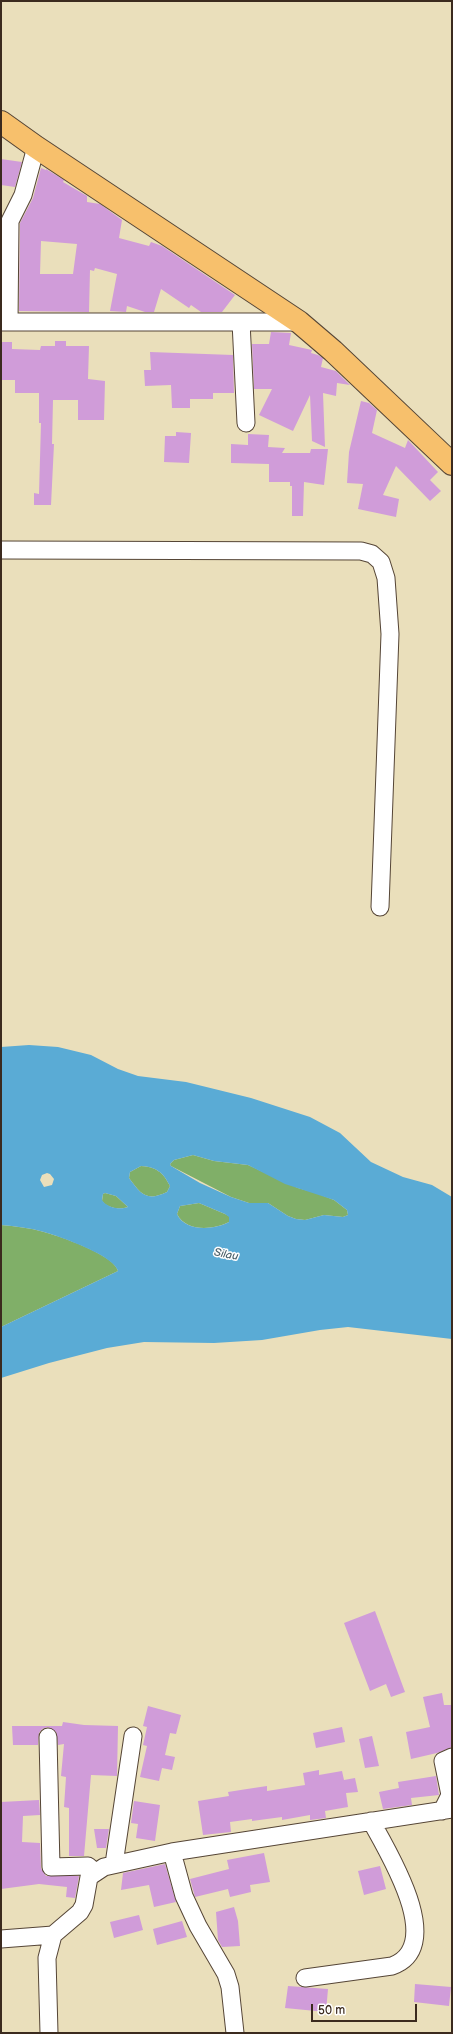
<!DOCTYPE html>
<html>
<head>
<meta charset="utf-8">
<style>
  body { margin:0 }
  #map { position:relative; width:453px; height:2034px; overflow:hidden; background:#eadfbb; font-family:"Balsamiq Sans",sans-serif }
  canvas { display:block }
  .frame { position:absolute; inset:0; border:2px solid #3b2a1e; pointer-events:none }
  .scale { position:absolute; left:311px; top:2004px; width:106px; height:18px; box-sizing:border-box; border:2px solid #3b2a1e; border-top:0; padding-left:5px; font-size:12px; line-height:14px; white-space:nowrap; color:#3b2a1e; -webkit-text-stroke:3px #fff; paint-order:stroke }
</style>
</head>
<body>
<div id="map">
<canvas width="453" height="2034"></canvas>
<div class="frame"></div>
<div class="scale">50 m</div>
</div>
<script>
const g = document.querySelector('canvas').getContext('2d');
g.lineJoin = 'round';
function fillPath(path, color) {
  g.fillStyle = color;
  g.fill(path, 'evenodd');
}
function trace(path, color, width, dash) {
  g.strokeStyle = color;
  g.lineWidth = width;
  g.lineCap = dash ? 'butt' : 'round';
  g.setLineDash(dash || []);
  g.stroke(path);
}
function label(font, color, halo, rows, align = 'center') {
  g.font = font + ' "Balsamiq Sans",sans-serif';
  g.lineWidth = 3;
  g.setLineDash([]);
  g.textBaseline = 'middle';
  g.strokeStyle = halo;
  g.fillStyle = color;
  for (const [text, x, y, turn = 0] of rows) {
    g.save();
    g.translate(x, y);
    g.rotate((+turn || 0) * Math.PI / 180);
    g.textAlign = isNaN(turn) ? turn : align;
    if (halo) g.strokeText(text, 0, 0);
    g.fillText(text, 0, 0);
    g.restore();
  }
}
fillPath(new Path2D(`
  M193,1155L214,1161L248,1165L298,1188L316,1193L334,1200L347,1210L348,1215L343,1217L324,1215L305,1220L296,1219L288,1216L268,1203H249L231,1197L171,1166L170,1164L174,1160Z
  M141,1166C156,1167 163,1172 170,1186L167,1192C146,1202 141,1194 129,1178L130,1172Z
  M105,1193L116,1196L128,1207C120,1210 107,1208 102,1201L103,1194Z
  M199,1203L225,1214L229,1216V1222C213,1230 186,1232 177,1214L180,1206Z
  M1,1225C15,1226 30,1228 44,1232C59,1236 115,1255 118,1271L1,1327Z`), '#80af68');
fillPath(new Path2D(`
  M29,1045L58,1047L91,1055L118,1069L138,1076L186,1082L251,1098L310,1117L340,1133L371,1162L403,1177L432,1185L452,1197V1339L348,1327L320,1330L262,1340L214,1343L144,1342L107,1348L49,1363L1,1378V1327L118,1271C115,1256 59,1236 44,1232C30,1228 15,1226 1,1225V1047ZM193,1155L214,1161L248,1165L285,1184L334,1200L347,1210L348,1215L343,1217L324,1215L305,1220L296,1219L288,1216L268,1203H249L231,1197L200,1183L171,1166L170,1164L174,1160ZM141,1166C156,1167 163,1172 170,1186L167,1192C146,1202 141,1194 129,1178L130,1172ZM47,1173L50,1174L54,1179L52,1185L44,1187L40,1180L42,1175ZM105,1193L116,1196L128,1207C120,1210 107,1208 102,1200L103,1194ZM199,1203L225,1214L229,1217V1222C214,1230 185,1232 177,1214L180,1206Z`), '#5aabd5');
fillPath(new Path2D(`
  M1,159L22,162L15,187L1,185Z
  M41,168L46,170V169L64,180L63,182L87,196V202L100,204L122,220L119,238L149,246L151,242L162,246L235,295L222,312H201L191,305L189,308L161,289L154,312H145L127,306L126,312L110,311L117,274L95,268L94,271L90,270L89,312L19,311L20,223L33,198ZM41,241L77,244L73,274H40Z
  M271,332L291,333L289,345L312,350L311,353L318,355L323,358L321,367L336,371L350,385L337,383L336,396L323,393L325,447L312,441L310,395L293,431L259,415L272,389H254L252,344H269Z
  M55,341H66V346H89L88,379L105,381L104,420H78V400H53L52,444H54L51,505H34V493L39,494L41,423H39V393H15V380H1V342H12V349L40,350L41,346H55Z
  M150,352L233,355L234,393H213V399H190V408H172L171,385L145,386L144,370H151Z
  M361,401L369,403L377,410L372,433L405,448L408,440L438,472L430,480L441,491L430,501L396,466L383,495L399,499L396,517L358,509L363,484L347,483L349,452Z
  M176,432L191,433L189,463L164,462L165,436H176Z
  M248,434L269,435L268,447L285,448L282,453H310L311,449H328L324,485L304,482L303,516H292V486H290V482H269V464L231,463V444L248,445Z
  M375,1611L405,1692L391,1697L386,1684L370,1691L344,1623Z
  M442,1693L444,1705H452V1747L437,1753L411,1759L406,1732L430,1727L423,1697Z
  M148,1706L181,1715L176,1734L170,1733L165,1755L175,1757L172,1770L162,1768L159,1781L140,1777L147,1746L143,1745L147,1727L143,1726Z
  M63,1722L84,1725L118,1726L117,1776L91,1775L84,1856H69V1808L64,1807L66,1777L61,1776L64,1744L58,1745L56,1732L48,1727L42,1729L39,1733L38,1745H13L12,1726H62Z
  M342,1727L345,1742L316,1748L313,1733Z
  M372,1736L379,1766L365,1768L359,1739Z
  M319,1770V1775L342,1771L344,1780L355,1778L358,1792L346,1793L348,1807L325,1811L326,1818L310,1820V1815L282,1820V1817L252,1821V1819L230,1822L231,1832L203,1835L198,1801L229,1796L228,1792L247,1789L267,1786V1791L305,1785L303,1773Z
  M436,1776L439,1795L411,1798L412,1805L383,1809L379,1792L399,1788L398,1782Z
  M39,1800L40,1815L23,1816L22,1842L40,1843L41,1868L46,1876H79L75,1898L66,1897L67,1887L39,1884L1,1889V1802Z
  M134,1801L160,1805L155,1841L136,1838L138,1824L131,1823Z
  M94,1829H109L106,1848H97Z
  M264,1853L270,1882L250,1885L251,1892L230,1897L228,1889L195,1897L190,1879L229,1869L227,1860Z
  M165,1864L176,1902L154,1907L149,1885L121,1890L123,1873Z
  M380,1866L386,1889L364,1895L358,1871Z
  M234,1907L238,1921L240,1946L222,1947L218,1940L216,1912Z
  M139,1915L143,1930L114,1938L110,1922Z
  M182,1921L187,1937L157,1945L153,1929Z
  M415,1984L451,1987L449,2006L414,2002Z
  M288,1986L328,1989L326,2012L285,2008Z`), '#d09cd9');
const street = new Path2D(`
  M1,322H299
  M9,322L10,221L23,195L36,147
  M241,322L246,423
  M1,550L361,551L372,554L381,562L386,578L390,634L380,907
  M48,1737L51,1867L88,1866L95,1872
  M442,1811L450,1795L443,1761L452,1757
  M172,1852L184,1896L198,1926L226,1974L230,1987L235,2033
  M114,1864L133,1736
  M1,1939L53,1935
  M305,1978L392,1966C447,1947 388,1852 371,1821
  M49,2033L47,1958L53,1935L80,1912L84,1905L89,1877L104,1867L172,1852L452,1809`);
const primary = new Path2D(`
  M1,122L36,147L299,322L333,351L452,464`);
trace(street, '#554536', 19);
trace(primary, '#554536', 24);
trace(street, '#fff', 17);
trace(primary, '#f7c06c', 22);
label('italic 11px', '#475e67', '#fff', [
  ["Silau",226,1255,11]
]);
</script>
</body>
</html>
